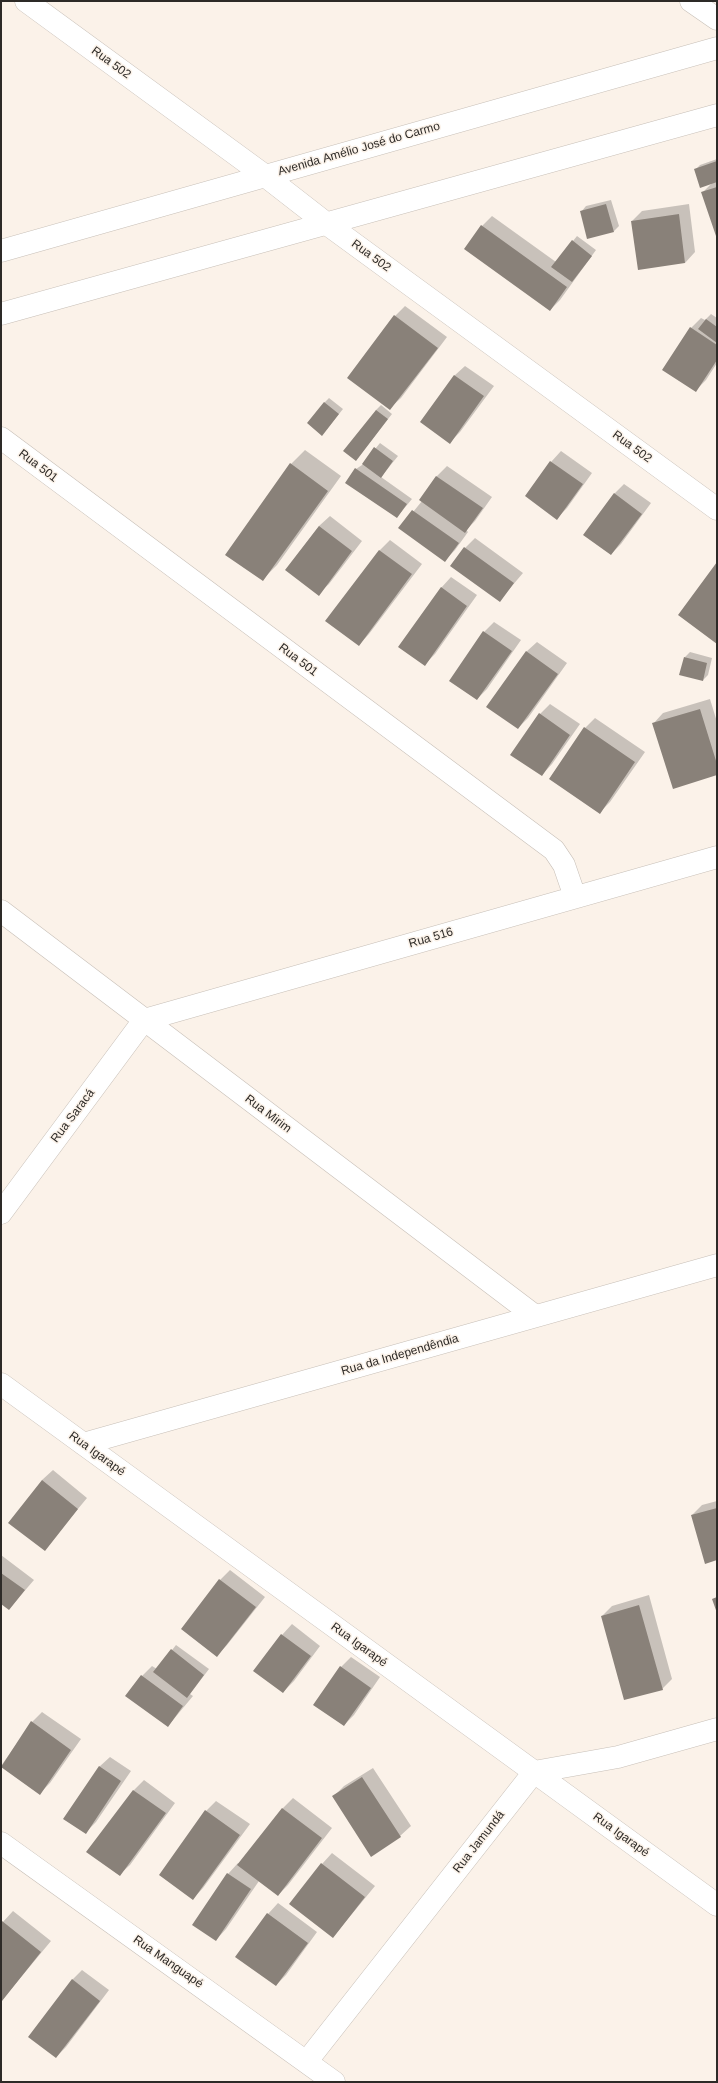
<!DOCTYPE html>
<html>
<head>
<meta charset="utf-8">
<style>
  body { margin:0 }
  #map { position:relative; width:718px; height:2083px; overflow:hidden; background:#fbf2e9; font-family:Helvetica,sans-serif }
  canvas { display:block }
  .frame { position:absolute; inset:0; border:2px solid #2d2a27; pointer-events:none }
</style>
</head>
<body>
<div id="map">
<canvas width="718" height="2083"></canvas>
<div class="frame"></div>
</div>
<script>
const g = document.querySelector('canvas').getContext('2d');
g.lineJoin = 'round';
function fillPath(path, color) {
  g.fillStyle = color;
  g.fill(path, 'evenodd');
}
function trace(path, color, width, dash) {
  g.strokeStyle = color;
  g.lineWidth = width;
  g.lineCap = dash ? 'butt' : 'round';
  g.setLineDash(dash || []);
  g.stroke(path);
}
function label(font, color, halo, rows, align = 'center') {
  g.font = font + ' Helvetica,sans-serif';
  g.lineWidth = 3;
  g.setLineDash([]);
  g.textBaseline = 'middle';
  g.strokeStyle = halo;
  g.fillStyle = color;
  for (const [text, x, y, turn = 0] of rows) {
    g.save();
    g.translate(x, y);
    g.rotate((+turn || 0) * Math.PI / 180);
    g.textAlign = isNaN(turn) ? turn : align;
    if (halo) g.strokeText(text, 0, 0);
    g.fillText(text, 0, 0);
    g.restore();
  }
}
fillPath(new Path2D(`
  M717,159V235L702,193L712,183L695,170L700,165Z
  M611,200L619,226L614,231L581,212L586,206Z
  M689,204L695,252L685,263L632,221L642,211Z
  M492,216L556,262L577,236L596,250L560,300L550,310L482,226Z
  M405,306L447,337L401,398L390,408L395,316Z
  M711,314L717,318V363L706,380L696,390L691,328L701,318L705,320Z
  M465,366L494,386L460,432L450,442L454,376Z
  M329,398L343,409L327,429L324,403Z
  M381,405L392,414L356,460L376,410Z
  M380,443L398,456L381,477L412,499L397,517L356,469L362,465Z
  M305,450L341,476L277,565L262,580L291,464Z
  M561,451L592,473L567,508L557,518L526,496L551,462Z
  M447,466L492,497L475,521L466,530L468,532L455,550L445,560L400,528L422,501L420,500L437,476Z
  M624,484L651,503L621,544L611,554L614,494Z
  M330,516L362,541L329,584L318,594L286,570L319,526Z
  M475,538L523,573L500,600L465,548Z
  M390,540L422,564L369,634L359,645L327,621L380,550Z
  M451,577L477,595L435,654L425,664L441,588Z
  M494,622L521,640L487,689L477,699L484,632Z
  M537,642L567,663L528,718L518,728L526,652Z
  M690,652L712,658L708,675L703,680L685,657Z
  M710,699L717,722V774L653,724L663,713Z
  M550,704L580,724L552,764L542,775L540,714Z
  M595,718L645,752L610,802L600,812L550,778L585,728Z
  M53,1470L87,1498L44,1550L42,1480Z
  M717,1501V1559L692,1515L702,1505Z
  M1,1555L34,1580L9,1609L1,1603Z
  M230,1570L265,1597L227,1645L217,1655L220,1580Z
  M649,1595L672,1679L662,1689L602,1616L612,1606Z
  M292,1624L320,1646L294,1681L283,1692L282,1635Z
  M176,1645L209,1669L190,1694L193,1696L168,1726L142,1676L152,1666L157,1669Z
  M351,1657L380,1677L354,1715L344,1725L341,1667Z
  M42,1712L81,1739L50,1783L40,1793L1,1766L32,1722Z
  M110,1757L131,1771L96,1822L86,1832L99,1767Z
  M373,1768L411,1826L400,1836L334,1796L344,1786Z
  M144,1780L175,1803L130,1865L119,1875L88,1852L134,1790Z
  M293,1798L332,1828L288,1885L278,1895L259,1881L226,1929L216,1940L228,1874L238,1863L239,1864L283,1808Z
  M216,1801L250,1824L203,1888L193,1899L160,1875L206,1811Z
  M332,1853L375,1886L333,1937L322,1864Z
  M278,1903L317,1932L286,1975L276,1985L237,1957L268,1914Z
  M13,1911L51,1941L2,2000L1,1924Z
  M82,1970L109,1990L66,2047L56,2057L72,1980Z`), '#0003');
fillPath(new Path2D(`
  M717,161V182L700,188L694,169Z
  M717,187V236H716L701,192Z
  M606,204L614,232L587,239L580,211Z
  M679,214L685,263L638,270L631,221Z
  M481,225L567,287L550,311L464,249Z
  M572,240L592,256L572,282L551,267Z
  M394,315L438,348L390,410L347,378Z
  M706,319L717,327V343L698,329Z
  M690,327L717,345V360L696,392L662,370Z
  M454,375L484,396L450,444L420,422Z
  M324,402L339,414L322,436L307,423Z
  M376,410L388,419L356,461L343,451Z
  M374,447L393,461L381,478L362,464Z
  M550,461L583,484L557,520L525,496Z
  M290,463L328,491L263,581L225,555Z
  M355,468L407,504L397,518L345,483Z
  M436,476L483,508L465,533L419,500Z
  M614,493L642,514L611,555L583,535Z
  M412,510L459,543L445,562L398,528Z
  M319,526L352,551L319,596L285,570Z
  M464,547L514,583L500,602L450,566Z
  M379,550L412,574L359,646L325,621Z
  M717,562V644L678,615Z
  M441,587L467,606L425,666L398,647Z
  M483,631L512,651L477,700L449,681Z
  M526,651L558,674L518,729L486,707Z
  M684,657L707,663L703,681L679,675Z
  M700,709L717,764V775L673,789L652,723Z
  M539,713L570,735L542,776L510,755Z
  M584,727L635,762L600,814L549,779Z
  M42,1480L78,1509L45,1551L8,1523Z
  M717,1508V1560L705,1564L691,1515Z
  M1,1573L25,1590L9,1610L1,1604Z
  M219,1579L256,1607L217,1657L181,1629Z
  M717,1597V1613L712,1599Z
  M639,1605L663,1690L624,1700L601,1616Z
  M281,1634L311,1656L283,1693L253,1671Z
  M171,1649L204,1675L187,1698L153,1672Z
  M340,1666L371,1688L344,1726L313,1705Z
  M141,1675L183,1706L168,1727L125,1696Z
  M31,1721L71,1750L40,1795L1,1767Z
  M99,1766L121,1781L86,1834L63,1819Z
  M362,1777L401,1837L371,1857L332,1796Z
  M133,1790L166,1813L120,1876L86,1852Z
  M282,1808L322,1838L278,1896L237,1865Z
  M205,1810L240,1835L193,1900L159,1875Z
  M321,1863L365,1897L333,1938L289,1904Z
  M227,1873L251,1889L216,1941L192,1925Z
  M267,1913L308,1943L276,1986L235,1957Z
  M2,1921L41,1952L2,2001L1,2000Z
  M72,1979L100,2001L56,2058L28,2037Z`), '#898179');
const minor = new Path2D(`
  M691,1L717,19
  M327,224L717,509
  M1,438L554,850L564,865L575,897
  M1,911L535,1316
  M1,1213L144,1020L717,857
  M1,1384L717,1905
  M83,1444L717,1265
  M1,1843L334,2082
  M307,2061L534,1772L618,1757L717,1729`);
const tertiary = new Path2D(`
  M26,1L264,175L327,224
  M1,251L717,48
  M1,314L717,115`);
trace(minor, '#c7bfb7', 23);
trace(tertiary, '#c7bfb7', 23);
trace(minor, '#fff', 22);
trace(tertiary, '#fff', 22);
label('12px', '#2d2a27', '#fbf2e9', [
  ["Rua 502",111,63,36],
  ["Avenida Amélio José do Carmo",359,149,-16],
  ["Rua 502",371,256,36],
  ["Rua 502",632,447,36],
  ["Rua 501",38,466,37],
  ["Rua 501",298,660,37],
  ["Rua 516",431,938,-16],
  ["Rua Mirim",268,1114,37],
  ["Rua Saracá",73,1116,-53],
  ["Rua da Independêndia",400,1355,-16],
  ["Rua Igarapé",97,1454,36],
  ["Rua Igarapé",359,1645,36],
  ["Rua Igarapé",621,1835,36],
  ["Rua Jamundá",479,1842,-52],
  ["Rua Manguapé",168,1962,35]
]);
</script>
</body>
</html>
